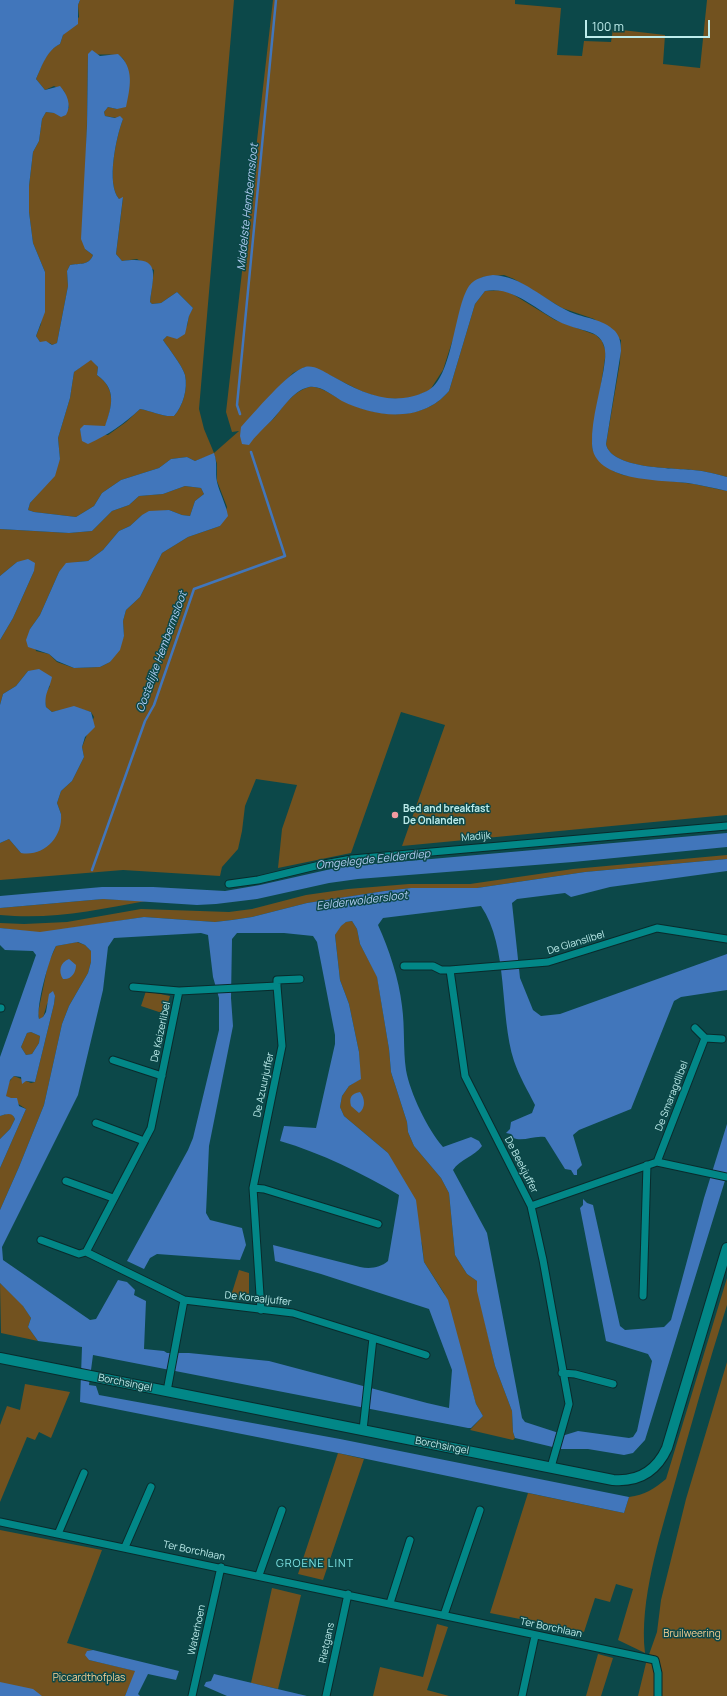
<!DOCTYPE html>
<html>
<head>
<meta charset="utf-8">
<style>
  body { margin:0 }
  #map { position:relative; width:727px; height:1696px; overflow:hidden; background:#0c4849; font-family:Manrope,sans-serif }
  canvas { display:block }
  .scale { position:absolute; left:585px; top:20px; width:125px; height:18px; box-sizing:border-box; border:2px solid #bdeceb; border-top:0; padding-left:5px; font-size:12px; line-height:14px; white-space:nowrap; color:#bdeceb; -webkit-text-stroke:3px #0c4849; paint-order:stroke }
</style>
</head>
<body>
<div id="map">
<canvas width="727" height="1696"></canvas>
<div class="scale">100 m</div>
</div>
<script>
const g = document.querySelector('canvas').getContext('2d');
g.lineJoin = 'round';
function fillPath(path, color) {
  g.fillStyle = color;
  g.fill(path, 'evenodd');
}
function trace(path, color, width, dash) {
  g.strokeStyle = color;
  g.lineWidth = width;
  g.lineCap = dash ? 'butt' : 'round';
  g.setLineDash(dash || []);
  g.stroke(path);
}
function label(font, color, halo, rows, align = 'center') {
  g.font = font + ' Manrope,sans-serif';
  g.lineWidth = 3;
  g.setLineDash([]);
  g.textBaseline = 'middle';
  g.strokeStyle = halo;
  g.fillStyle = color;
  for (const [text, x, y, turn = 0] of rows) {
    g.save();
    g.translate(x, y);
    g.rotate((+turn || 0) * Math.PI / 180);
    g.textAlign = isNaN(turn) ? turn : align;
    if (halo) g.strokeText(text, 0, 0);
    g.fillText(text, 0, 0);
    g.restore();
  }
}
fillPath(new Path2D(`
  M80,0H234L199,409L204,429L214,453L239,431L232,432L226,412L273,0H515V4L561,8L557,55L582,56L584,41L611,42L613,29L665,35L663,64L700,68L707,0H727V477C716,474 705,471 693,470C672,468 611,469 606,444L620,362L621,340L594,319L562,308L514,279L504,275L482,277L452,342L443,370L430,390L414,397L399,399L381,398L361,391L333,377L305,367L293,373L256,411L250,443C254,433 268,425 275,417C284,405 294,391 309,387C320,385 331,395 340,399C374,417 421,424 449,391L475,304L485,291L503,290L514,295L555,320L596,335L602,341L606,352L592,444L593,451L613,471L623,475L694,484L727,491V815L402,846L445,725L401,712L351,853L278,868L282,829L297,785L256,779L245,806L242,831L238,849L222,867L220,876L123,870L0,880V843L9,839L21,853L61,814L57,803L61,791L72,781L84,757L82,747L94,717L91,712C79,707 64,709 52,712L46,707L44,696L50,686L28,671L16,686L3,694L0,705V640L13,618L34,571L17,562L0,576V529L69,533L92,531L112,511L129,505L139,496L163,494L185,486L201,488L204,494L195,501L190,516L182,515L169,510L142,515L130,526L119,531L103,550L88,561L77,562L59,572L40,615L30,629L36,651L49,654L57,662L74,668L100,667L110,662L124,636L123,621L126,610L140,597L162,553L188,537L220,526L227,507L217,481V464L214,454L195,461L187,457L171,459L159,468L121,480L102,493L94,506L76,517L34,512L28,510L30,503L44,487L60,459L58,438L70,398L74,372L91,359L98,367L97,375C117,389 112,407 105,427L91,426L80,429L81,433L108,435L126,422L140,409C152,411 162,417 174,416C183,406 188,389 185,375C182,365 169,349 163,340L167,336L187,326L189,315L193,308L177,292L161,303L152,304L150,302L154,270L137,259L122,261L116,254L123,198L119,199C106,184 116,137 123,119L105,116L104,112L108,107L117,109C120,97 136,57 116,55C107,54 97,55 88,54L85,249L93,255C89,266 79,263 70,265L67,271L68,286L57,343L52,345L50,343L40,342L36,336L41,324L45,272L33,243L29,212V186L33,152L39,141L42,119L46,112L54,113L69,108L64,91L54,86L45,90L36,79C42,66 46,50 60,44L63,35L79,17L78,5Z
  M727,855V859L585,872L477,888H411L385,891L307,903L252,917L232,920L215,922L144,917L40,933L0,928V923L24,924L67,922L141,909L229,912L252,909L306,895L348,889L409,884H470L573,869Z
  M103,899L146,901C96,910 52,920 0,915V908Z
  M352,921L357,929L360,944L377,976L389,1049L391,1072L407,1122L408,1132L414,1146L441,1178L449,1193L455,1255L467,1274L477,1281L478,1291L495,1366L512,1411L513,1432L515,1438L513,1440L470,1430L483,1416L476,1404L444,1293L424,1262L422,1244L388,1153L344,1116L340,1107L342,1096L349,1086L360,1079L359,1052L349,1004L340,980L335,935L340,926L346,922Z
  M77,942L85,945L91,951V962L88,973L69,1006L62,1024L44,1105L19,1167L0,1210V1168L26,1109L6,1096C6,1087 8,1082 14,1076L31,1083L35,1082L54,1004L55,996L47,1004L43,1018L39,1019L38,1013L48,964L56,946Z
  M146,991L170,996L165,1014L141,1006Z
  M31,1032L40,1036L39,1043L32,1054L26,1055L21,1047L27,1033Z
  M9,1113L13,1115L15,1119L10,1129L0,1139V1116Z
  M239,1270L249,1273V1301L230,1299Z
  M727,1278V1305C708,1365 691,1425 674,1486C660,1536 639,1601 645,1653L618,1640L633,1589L616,1584L610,1602L595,1598L584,1632L490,1613L528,1493L624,1513L629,1497C645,1495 654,1489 666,1479Z
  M0,1283L22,1304L31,1318L28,1327L38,1341L1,1333Z
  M727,1362V1696H638L646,1663L657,1632L661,1600L686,1499Z
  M25,1384L70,1392L51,1438L39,1432L35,1440L27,1437L0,1502V1425L7,1406L20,1410Z
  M338,1453L364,1459L323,1580L298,1574Z
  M0,1530L102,1550L67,1643L93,1650L87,1651L89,1660L136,1671L125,1696H0Z
  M272,1588L301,1595L278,1689L251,1683Z
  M437,1624L448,1627L427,1690L449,1696H373L380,1667L423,1677Z
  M598,1654L613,1658L601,1696H586Z`), '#72521f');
fillPath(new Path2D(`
  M0,0H80L78,5V24L63,35L60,44C47,50 42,66 36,79L45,90L60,86C67,94 72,105 66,115L61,117L54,113L46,112L42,119L39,141L33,152L29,186V212L33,243L45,272V312L36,336L40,342L46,341L52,345L57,343L68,286L67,271L70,265C79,263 89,266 93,255L85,249L81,239L87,126L88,54L92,50L100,56L118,54C135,68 130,88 126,107L117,109L108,107L104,112L105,116L115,118L120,116L123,119C116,137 106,184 119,199L123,197L116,254L122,261C161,256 154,272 150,302L152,304L161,303L177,292L193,308L189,316L185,334L177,339L167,336L163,340C169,349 182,365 185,375C188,389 183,406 174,416C162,417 152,411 140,409C124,424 108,435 88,444L82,441L80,429L84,425L105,426C112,406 117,389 97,375L98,367L91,360L74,372L70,398L58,438L60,459L55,476L30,503L28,510L34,512L76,517L94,506L102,493L121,480L159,468L171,459L187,457L195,461L214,453C218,464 215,472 217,482C220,494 226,504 228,516L220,526L188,537L162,553L140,597L126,610L123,621L124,636L120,650L110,662L100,667L74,668L57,661L49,654L28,647L26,640L30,629L40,615L59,572L66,563L88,561L103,550L119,531L130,526L142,515L149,511L169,510L182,515L190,516L195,501L204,494L201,488L185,486L163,494L139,496L129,505L112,511L92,531L69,533L0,529Z
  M493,275C522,276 544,300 570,312C584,318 603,319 615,331C620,337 621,343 621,351L606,444C611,469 673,468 693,470C705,471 716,474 727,477V491C714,488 701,485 688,483C662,480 593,482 592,444C591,418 602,387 605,360C606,351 605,341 596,335C588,330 576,329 567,325C540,315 516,285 485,291L475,304L449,391C422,423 377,418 342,401C333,396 321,385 309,387C292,391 283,409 271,421C263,429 255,436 249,445L242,444L240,436L241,427C253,414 289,371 305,367C314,365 323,371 330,375C363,393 391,408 427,391C453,379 454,308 469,286C475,278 485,276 493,275Z
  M28,559L35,563L34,571L13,618L0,640V576L17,562Z
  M39,669L52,677C49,691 44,693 46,707L52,712L74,706L91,712L95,727L85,737L82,747L84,757L72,781L61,791L57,803C58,806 60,811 61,814C63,838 43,857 21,853L9,839L0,843V705L3,694L16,686L28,671Z
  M727,833V847L573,862L358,879L329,883L257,899L216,904L197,905L103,899L0,908V896L102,887H153L225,891L260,885L340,867Z
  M727,859V871L610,887L571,897L565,893L517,899L512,903L520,978L533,1010L541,1016L560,1014L727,954V990L681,997L674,1001L631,1109L579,1130L573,1135L582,1165L577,1170V1175H574L571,1170L565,1169L545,1137C534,1135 524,1142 513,1138L511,1134L506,1133L510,1129L511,1122L532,1113L535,1105C528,1091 519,1076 514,1061C499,1014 509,947 481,906L383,918L378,925C389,949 399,979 402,1006C405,1028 403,1049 406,1070C410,1093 428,1130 443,1147L471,1137L479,1141L482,1146C474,1157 460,1159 453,1170L487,1233L522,1418L525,1422L565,1435L578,1431L629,1438L633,1437L637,1431L652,1361L648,1354L606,1341L580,1208L583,1205V1199L587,1203L593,1205L620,1326L625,1330L664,1327L671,1320L704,1198L727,1124V1174L645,1440L633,1453L624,1455L588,1449H561L515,1438L513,1432L512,1411L495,1366L477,1291V1281L467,1274L455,1255L449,1193L441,1178L414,1146L408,1132L407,1122L391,1072L389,1049L377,977L360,944L357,929L352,921L346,922L341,926L335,935L340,980L349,1004L359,1052L361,1079L349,1086L342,1096L340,1107L344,1116L388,1153L416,1200L424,1262L448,1300L476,1404L483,1416L471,1428H468L93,1355L89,1385L96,1386L99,1395L340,1439L629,1497L624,1513L338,1453L80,1402L82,1347L38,1341L28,1327L31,1318L23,1306L0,1283V1210L19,1167L44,1105L62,1024L69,1006L88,973L91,962V951L85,945L78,942L56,946C49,958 36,1006 39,1019L43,1017L46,1012L49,994L53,991L55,996L54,1004L35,1082L26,1081L22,1084L21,1077L14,1076L10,1080L6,1096L11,1098H17L19,1106L26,1109L0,1168V1139L10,1129L15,1119C12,1112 7,1114 0,1116V1057L36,955L33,951L5,950L0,945V928L40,932L144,917L215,922L232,920L252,917L307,903L385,891L411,888H477L585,872ZM201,933L208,935L213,977L219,998V1030L193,1138L188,1150L127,1261L144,1269L150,1258L157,1254L240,1260L246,1245L242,1228L210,1220L206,1213L209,1146L233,1026L231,998L232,939L237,933H284L313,936L317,942L335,1035V1044L316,1128L284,1126L280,1141C321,1153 362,1173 399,1195L398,1202L388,1261C380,1268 370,1269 360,1267L273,1245L275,1261L321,1274L429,1309L452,1370L449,1408L427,1403L269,1361L189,1353H167L164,1351L144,1349L146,1301L134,1295L135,1290L127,1282L118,1280L96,1319L90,1320L3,1260L2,1247L78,1095L103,990L108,947L114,938ZM31,1032L40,1036L39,1043L32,1054L26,1055L21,1047L27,1033Z
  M69,959L76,965C76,973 71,980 63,979C58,972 60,962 69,959Z
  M360,1092C365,1098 366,1108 359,1113L351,1106C349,1097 351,1094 360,1092Z
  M93,1650L179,1671L176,1680L148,1674L138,1694L140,1696H125L135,1671L89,1660L85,1655L87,1651Z
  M214,1674L307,1696H227L204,1686L206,1682L211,1681Z
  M0,1682L33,1689L42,1696H0Z`), '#4176bb');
trace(new Path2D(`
  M240,414L237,405L276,0
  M92,870L145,721L154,705L194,589L285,556L251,452`), '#4176bb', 2.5);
const minor = new Path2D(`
  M229,884L258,880L324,864L352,859L727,826
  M404,966H433L441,970H450L548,962L657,928L727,939
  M450,970L465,1076L531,1206L543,1260L569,1404L551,1467
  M133,987L179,991
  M0,1008H1
  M695,1028L705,1038L722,1039
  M113,1060L162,1076
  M96,1123L144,1141
  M657,1162L705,1038
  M66,1181L113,1198
  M253,1188L264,1189L378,1224
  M531,1206L657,1162L727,1177
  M41,1240L79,1254L86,1252
  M643,1296L647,1165
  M184,1300L293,1313L373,1338L363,1430
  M261,1310L253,1188L282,1046L277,986
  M373,1338L426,1355
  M562,1373L575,1374L613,1384
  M167,1391L184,1300L86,1252L151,1128L179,991L277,986V980L300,979
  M0,1522L655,1660L658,1673V1696
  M58,1534L84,1473
  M125,1547L151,1487
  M259,1575L282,1510
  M390,1603L410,1540
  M444,1615L480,1510
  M192,1696L221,1567
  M326,1696L348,1594
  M522,1696L535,1636`);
const secondary = new Path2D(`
  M0,1358L613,1480C638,1482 656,1472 667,1448L727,1248`);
trace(minor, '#092b2c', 9);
trace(secondary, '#092b2c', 12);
trace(minor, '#028787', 7);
trace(secondary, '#028787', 10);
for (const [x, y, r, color] of [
  [395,815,4,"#f49aa0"]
]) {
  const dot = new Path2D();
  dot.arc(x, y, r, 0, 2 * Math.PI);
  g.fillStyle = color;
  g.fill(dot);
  trace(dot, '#0c4849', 1.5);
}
label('bold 10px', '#bdeceb', '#0c4849', [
  ["Bed and breakfast",403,809],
  ["De Onlanden",403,821]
], 'left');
label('10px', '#bdeceb', '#0c4849', [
  ["Madijk",476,837,-5],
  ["De Glanslibel",576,943,-17],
  ["De Keizerlibel",161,1032,-78],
  ["De Azuurjuffer",264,1085,-78],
  ["De Smaragdlibel",672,1096,-69],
  ["De Beekjuffer",521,1165,63],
  ["De Koraaljuffer",258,1299,6],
  ["Borchsingel",125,1383,11],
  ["Borchsingel",442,1446,11],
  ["Ter Borchlaan",194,1551,12],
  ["Ter Borchlaan",551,1628,12],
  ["Waterhoen",197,1630,-78],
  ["Rietgans",327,1643,-78]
]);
label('10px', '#fcd194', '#0c4849', [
  ["Bruilweering",692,1634],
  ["Piccardthofplas",89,1678]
]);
label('italic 11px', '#b1cdf3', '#0c4849', [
  ["Middelste Hembermsloot",248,207,-84],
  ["Oostelijke Hembermsloot",162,652,-70],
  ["Omgelegde Eelderdiep",373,860,-6],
  ["Eelderwoldersloot",362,901,-7]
]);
g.letterSpacing = '1px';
label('11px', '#7de3e3', '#0c4849', [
  ["GROENE LINT",315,1564]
]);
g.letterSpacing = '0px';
</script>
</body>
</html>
